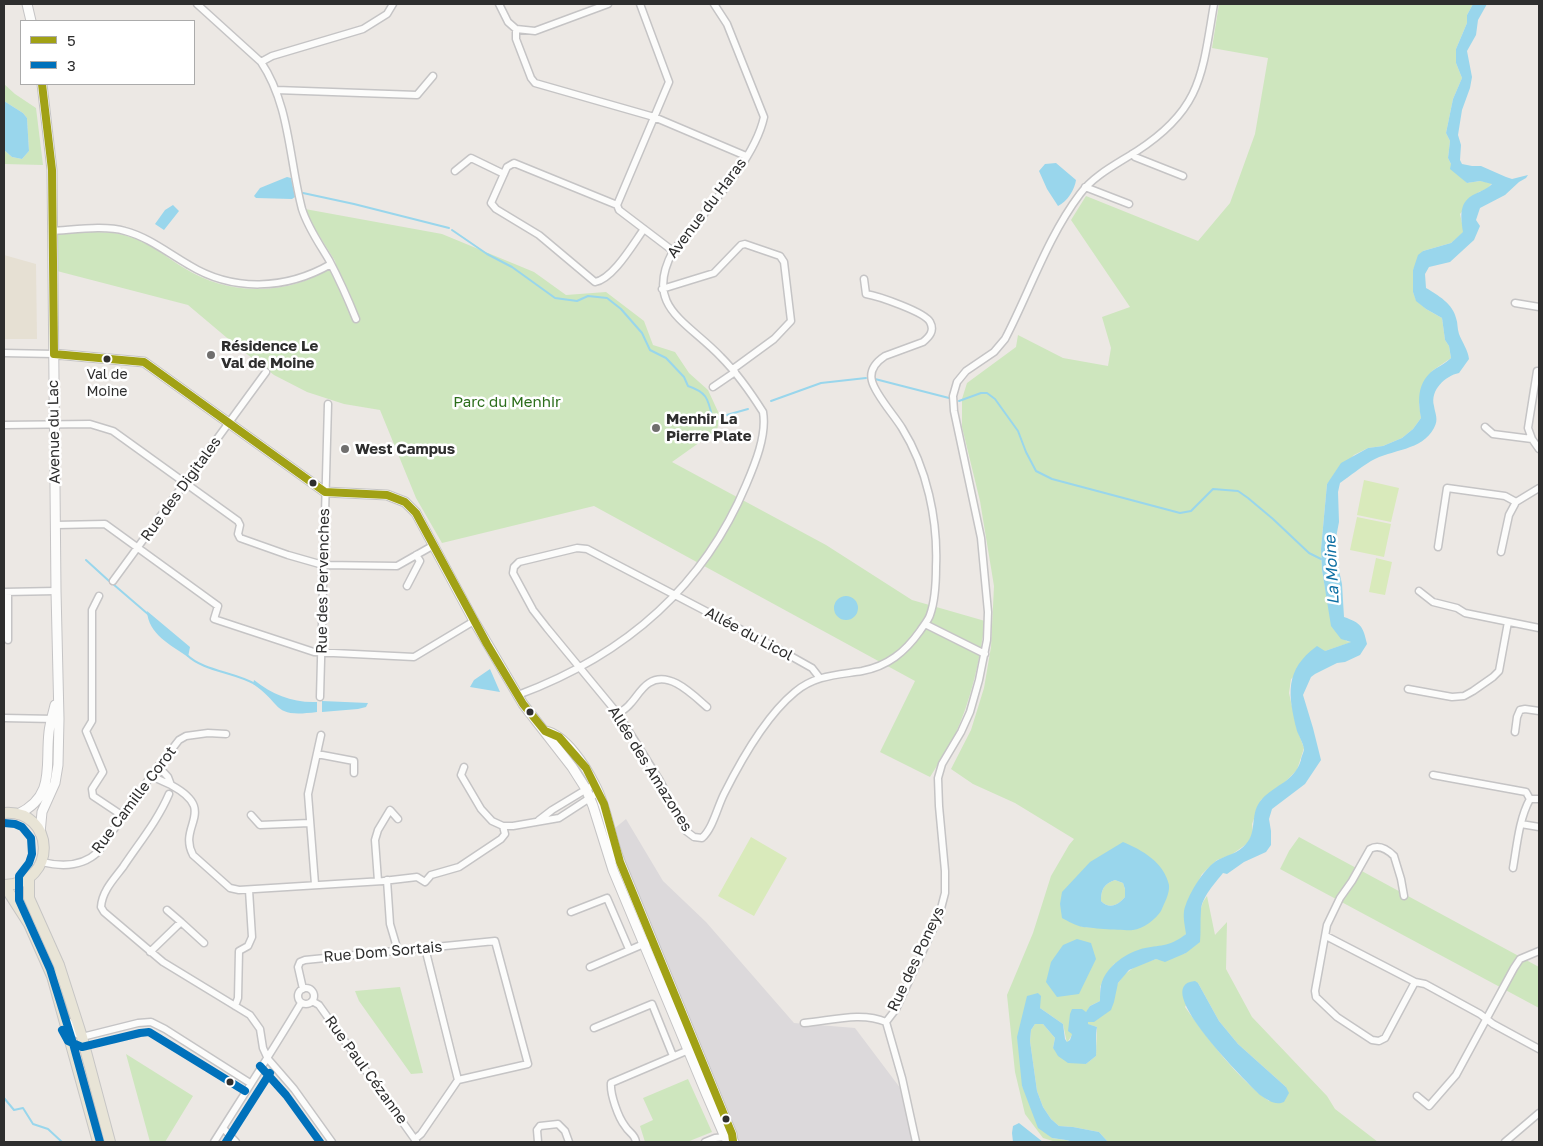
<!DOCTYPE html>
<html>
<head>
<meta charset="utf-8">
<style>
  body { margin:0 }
  #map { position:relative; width:1543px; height:1146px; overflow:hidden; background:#ece8e4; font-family:"Golos Text",sans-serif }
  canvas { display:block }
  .frame { position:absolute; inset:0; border:5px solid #2e2e2e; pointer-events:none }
  .legend { position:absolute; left:20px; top:20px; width:175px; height:65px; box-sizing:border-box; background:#fff; border:1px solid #ababab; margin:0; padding:6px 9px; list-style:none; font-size:15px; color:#2e2e2e }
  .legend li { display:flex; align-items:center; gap:10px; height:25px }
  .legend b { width:25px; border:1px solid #ababab }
</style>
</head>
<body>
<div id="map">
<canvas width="1543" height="1146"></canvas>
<div class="frame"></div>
<ul class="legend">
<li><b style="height:6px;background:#a1a115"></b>5</li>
<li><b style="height:6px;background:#0071bb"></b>3</li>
</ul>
</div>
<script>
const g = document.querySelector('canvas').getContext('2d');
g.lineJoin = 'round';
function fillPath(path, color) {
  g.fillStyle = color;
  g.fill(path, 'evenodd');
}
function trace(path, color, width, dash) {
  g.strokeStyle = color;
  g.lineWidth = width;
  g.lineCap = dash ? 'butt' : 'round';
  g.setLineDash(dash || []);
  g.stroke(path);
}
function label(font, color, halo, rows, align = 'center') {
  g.font = font + ' "Golos Text",sans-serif';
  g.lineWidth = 5;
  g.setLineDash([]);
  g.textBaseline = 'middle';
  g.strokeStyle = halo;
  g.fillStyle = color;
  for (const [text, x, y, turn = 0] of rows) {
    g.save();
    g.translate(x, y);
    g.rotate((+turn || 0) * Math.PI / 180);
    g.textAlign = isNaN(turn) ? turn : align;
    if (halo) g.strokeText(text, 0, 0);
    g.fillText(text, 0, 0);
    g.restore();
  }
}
fillPath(new Path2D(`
  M626,819L663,881L706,922L794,1023L855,1028L910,1101L914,1142H737L689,1039L604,837Z`), '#dcd9db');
fillPath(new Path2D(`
  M4,255L36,264L37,339H4Z`), '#e6e0d3');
fillPath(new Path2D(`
  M1219,4H1473L1467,15V23L1456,49V63L1462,78L1453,99L1446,133L1450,141L1448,158L1451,164L1467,183L1480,181L1492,183L1487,189L1479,192L1460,214L1464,232L1451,243L1423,251L1413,270V292L1416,300L1426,309L1442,318L1445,340L1449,346L1451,358L1432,371L1419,404L1421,418L1413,429L1402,438L1383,446L1368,448L1354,455L1327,484L1321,549L1322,570L1325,588L1346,641L1352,642L1325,651L1291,679L1289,693L1297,729L1304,748L1297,770L1282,785L1261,800L1252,824L1253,833L1248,843L1231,855L1217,860L1202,874L1195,888L1186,934L1177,942L1164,946L1143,949L1114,964L1103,980L1100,987V1001L1090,1006L1088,1011L1086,1012L1067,1043L1063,1024L1040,1008L1038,993L1022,1072V1086L1052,1138L1066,1140L1074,1142H1056L1043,1138L1025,1114L1015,1072L1007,995L1033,933L1051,876L1069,845L1074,839L1015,803L973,784L951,769L971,730L984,688L991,647L994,586L980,501L962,427V399L967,383L1016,347L1018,335L1063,358L1108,366L1111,348L1102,317L1130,307L1071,220L1086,196L1198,241L1230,203L1255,134L1268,58L1212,48ZM1153,859L1107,928L1082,927L1060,904Z
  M4,84L15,94L36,108L43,165L4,164V150L12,157L22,159L29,151L27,118L23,113L4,101Z
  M305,209L442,234L534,272L566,295L606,292L644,321L653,345L675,352L689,373L708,390L720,416L717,430L672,462L826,545L912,600L985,621C980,660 971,701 954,737C947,751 938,764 930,777L880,752L915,681L594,506L442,543L416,498L380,410L344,404L307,392L274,375L239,348L188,305L57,271L56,233C77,233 104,230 124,235C146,240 166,257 184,268C217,289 260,295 298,283C311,280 324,271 336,265L335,261L315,229Z
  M1299,837L1539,967V1008L1280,869L1289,851Z
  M1115,880L1123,883L1125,889V897C1118,905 1110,910 1101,901C1101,889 1104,884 1115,880Z
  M1207,896L1215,935L1227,922L1226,969L1252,1017L1327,1096L1335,1109L1378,1142H1108L1099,1132L1073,1127L1059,1126L1051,1119L1043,1107L1037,1091L1030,1041L1031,1030L1035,1024H1043L1055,1038L1053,1048L1086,1064L1096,1056L1097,1027L1087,1024L1088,1022L1125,974L1136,966L1156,959L1160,960L1186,953L1203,902ZM1198,983L1219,1021L1238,1044L1286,1087L1269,1101C1235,1076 1210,1041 1185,1007Z
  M400,987L423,1073L411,1074L359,1001L355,991Z
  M126,1054L193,1096L165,1142H150Z
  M688,1079L712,1132L687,1142H645L640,1126L653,1120L643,1098Z`), '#cee6be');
fillPath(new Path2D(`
  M1364,480L1399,488L1391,522L1357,515Z
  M1357,517L1391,524L1384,557L1350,550Z
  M1376,558L1392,562L1385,595L1369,592Z
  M751,837L787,858L754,916L718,896Z`), '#d9eabb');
fillPath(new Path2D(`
  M1473,4H1487L1478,20L1476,35L1467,51L1472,77L1470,88L1462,110L1458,135L1461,145L1460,160L1462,164L1472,166H1481L1506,177L1512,179L1528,175L1526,178L1519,182L1505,195L1480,208L1476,220L1480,226L1474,240L1450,262L1429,267L1425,274L1426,288C1438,295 1453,304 1456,318C1458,323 1457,328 1459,334C1462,342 1468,350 1469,359L1459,373C1445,376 1430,390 1434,406C1435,414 1439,419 1434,428C1422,451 1392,449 1371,461C1361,467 1350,476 1340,483L1338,492L1339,522L1334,548L1342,584L1344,617C1361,623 1363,626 1367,644L1360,655L1345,662L1337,663L1315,674L1311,677L1303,695L1313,728L1321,760L1305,784L1272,809L1269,819L1271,831V845L1266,852L1244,862L1227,874L1223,873C1215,883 1202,897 1201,910C1200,921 1201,932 1200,942L1186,953L1165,962L1156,959L1129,970L1118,983L1114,1002L1111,1010L1094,1022H1088V1024L1097,1027C1095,1037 1097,1046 1096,1056L1086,1064L1068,1063L1058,1056L1055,1051L1053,1048L1055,1038L1043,1024H1035L1031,1030L1030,1041L1037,1091L1043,1107L1051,1119L1059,1126L1073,1127L1099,1132L1108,1142H1074L1066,1140L1052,1138L1038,1128L1022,1086L1017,1037L1027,996L1038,993L1041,996L1040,1008L1063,1024L1065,1039L1067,1042L1070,1040L1072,1034L1068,1031L1070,1014L1072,1009H1082L1086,1012L1090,1006L1100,1001C1100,995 1100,990 1101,985C1106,966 1127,952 1145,948C1162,945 1171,946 1186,934C1185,926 1183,919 1184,911C1187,896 1203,870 1216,861C1226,855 1238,854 1246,844C1258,831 1249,813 1262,799C1276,784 1294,782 1301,760C1301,757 1304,752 1304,749C1303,743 1299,736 1297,731C1288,695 1284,670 1317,646L1325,651L1351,642L1341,639L1331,626L1322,570L1321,549L1327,484L1341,463L1368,448L1383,446L1402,438L1413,429L1421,418C1418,401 1417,385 1431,372C1437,367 1445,364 1451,358L1449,346L1445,340L1442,318L1426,309L1416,301L1413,292V270L1418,255L1423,251L1451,243L1463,232C1461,217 1458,202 1475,194C1481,191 1487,189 1492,184L1480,181L1467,183L1450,169L1451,164L1448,158L1450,141L1446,133L1453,99L1462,78L1456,63V49L1467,23V15Z
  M4,101L23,113L27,118L29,151L22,159L12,157L4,150Z
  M1056,163L1076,180C1075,189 1067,202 1058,206L1047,189L1039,171L1045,164Z
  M287,177L291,178L295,197L292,199L256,198L254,196L260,188Z
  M173,205L179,211L164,230L155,224L165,210Z
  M834 608a12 12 0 1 1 24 0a12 12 0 1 1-24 0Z
  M147,611L190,647L188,657C171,645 148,634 147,611Z
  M490,669L500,692L470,687L474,680Z
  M254,680C273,695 293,703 317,702V712C271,718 284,705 253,684Z
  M322,701L368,703L366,707L358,709L322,712Z
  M1123,842C1142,850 1164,862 1169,885C1170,893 1164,904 1161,911C1156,919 1143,929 1133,930C1128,931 1089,928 1083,927C1076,926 1068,921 1062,918L1060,904L1062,892L1090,862ZM1115,880L1123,883L1125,889V897C1118,905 1110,910 1101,901C1101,889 1104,884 1115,880Z
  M1077,939L1091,943L1096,959L1079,994L1057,997L1046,982L1051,962L1063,945Z
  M1195,981L1198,983L1219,1021L1238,1044L1286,1087L1289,1093L1284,1102C1275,1106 1268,1100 1260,1095C1250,1085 1147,985 1195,981Z
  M1019,1123L1043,1142H1013L1012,1133L1013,1126Z`), '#99d6ec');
trace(new Path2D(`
  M303,193L354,204L449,228
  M452,230L487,254L512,267L555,298L577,301L588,296L607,298L621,309L642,333L650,350L666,358L684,377L688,386C706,392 708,398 712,416L716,418L748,409
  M875,379L949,398
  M771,401L821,383L866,378
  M959,401L981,393H987L995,399L1018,431L1026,452L1036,471L1052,479L1180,513L1191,511L1213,489L1238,491L1248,498L1273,519L1309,553L1321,559
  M86,560L109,581
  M113,584L149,615
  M187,655C203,671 235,672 255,684
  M4,1098L14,1110L23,1108L33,1124L48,1129L62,1142`), '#99d6ec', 2);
const street = new Path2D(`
  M197,4L261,62C290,105 289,160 302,209C308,228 319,243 329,260C339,279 348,299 356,319
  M499,4L508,22L516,29L535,31L608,4
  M640,4L669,82L617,205L619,210L673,251
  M516,29V39L531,78L535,83L654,117L746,156
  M261,62L272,56L363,29L387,14L393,4
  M276,90L417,95L433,76
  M1132,154L1135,157L1183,176
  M455,171L471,158L504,174
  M1085,187L1129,204
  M617,205L514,163L507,167L491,203L496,209L539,235L595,282C613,279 633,244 644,229
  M52,231C73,230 104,225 125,231C148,237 168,253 189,265C233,292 286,290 331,264
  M662,289L714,273L741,245L745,244L780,256L784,262L791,321L774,339L733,369
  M1515,303L1539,307
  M4,353L54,354
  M1537,371L1528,428L1532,439L1539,449
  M713,387L735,372
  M4,425L90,424L113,431L238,521L240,525L238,534L240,538L288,555L323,565L397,566L434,545
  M1485,427L1493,434L1532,439
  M56,525L105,524L218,606L214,619L314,652L414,657L474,621
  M1438,547L1447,488L1505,496L1516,502
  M1501,552L1509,515L1516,502L1539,488
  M113,581L266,372
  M407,586L420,561L416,555
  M1419,591L1433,602L1457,608L1465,613L1539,628
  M4,592L56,591
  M8,592V640
  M99,596L92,610V721L86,731L103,772L92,789L93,796L123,816
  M925,624L985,654
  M819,677L812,668L780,650L587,549L577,548L519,562L514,567L513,573L533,610L547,628L618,714L660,781L686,831L694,837L702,838C713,828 717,808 724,794C740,762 767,715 795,692C815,675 838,675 862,671C888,666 905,652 920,631C923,626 928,621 930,615C935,601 936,582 936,567C938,520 927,468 902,428C894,415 875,394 872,381C869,370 876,362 885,356L923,342C929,337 935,331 930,322C925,312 878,296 866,294L864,279
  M1408,689L1452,697L1464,696L1473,691L1493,677L1499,671L1508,622
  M518,695C623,656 702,590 746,485C755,464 767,435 763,412C751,393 737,373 721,357C687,321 643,307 673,251C702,214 754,163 764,117L727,24L714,4
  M320,697L328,404
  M618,714C622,711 627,708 630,704C636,698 641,688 649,683C669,670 692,694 707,707
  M4,718L55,719
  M1515,732L1517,717L1520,710L1525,709L1539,711
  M317,754L354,761V773
  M464,767L461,775L481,809L492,821L503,826H513L559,818L599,792
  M1433,775L1526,792L1530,799
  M151,776L171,785L168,777L158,766
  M171,785C219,811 177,825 193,855L230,888L239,890L383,881L417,877L425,882L431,875L459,867L501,839L505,834L503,826
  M169,794C158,820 139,843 123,867C114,879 102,891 101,907L104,912L163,962L250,1015L260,1029L263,1048L268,1059L294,1089L332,1142
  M251,815L260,825L310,823
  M539,820L552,810L595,784
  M1521,824L1539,827
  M42,862C62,867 82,867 98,852L151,776L179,740L186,736L208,733L226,734
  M1513,868C1517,845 1519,819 1530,799H1539
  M387,880L390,924L398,951
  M378,881L375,840L378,830L390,810L398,819
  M315,884L308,794L321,735
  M1404,896L1401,879L1394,856C1387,849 1379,844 1370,849L1352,881L1340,898L1327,925L1315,991L1316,997L1337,1017L1372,1040L1379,1041L1385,1038L1415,982
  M167,910L181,922
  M571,912L607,898L629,949
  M1326,936L1415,982L1425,984L1480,1014L1493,1024L1539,1049
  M425,948L458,1080
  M150,952L181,922L204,943
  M590,967L646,943
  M298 996a8 8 0 1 1 16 0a8 8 0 1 1-16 0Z
  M303,989L298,967L300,962L305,960L495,941L528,1064L458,1080L421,1134L415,1139
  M312,1001L319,1005L416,1141
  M235,1006L238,998L239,951L248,946L252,937L249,890
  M69,1022L75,1033L82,1037L138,1023L151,1022L165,1029L250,1083
  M886,1022L896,1009L939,916L945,893V871L939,806L938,778L942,764L961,732L970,712L979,680L987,640L988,612L981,538L954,411L953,396L957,382L966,371L994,352L1005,339C1030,291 1047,238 1080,194C1094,175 1117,164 1137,151C1202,109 1202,74 1214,4
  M886,1022L902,1078L916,1142
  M804,1023C830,1021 861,1011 886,1022
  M594,1028L652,1004L673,1056
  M1417,1096L1429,1106L1456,1075L1514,968L1520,959L1539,951
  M223,1128L236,1142
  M214,1142C243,1096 273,1050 301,1003
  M538,1142L537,1130L540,1126L558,1124L565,1131L569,1142
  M636,1142C635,1134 629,1133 625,1126C618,1117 610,1094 611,1083L691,1049
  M705,1142L715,1138L725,1137
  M1505,1142L1539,1113`);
const secondary = new Path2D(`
  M27,4L31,21
  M54,354L144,362L325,492L387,495L405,502L416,513L474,621L523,704L572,767L586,789L593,806L613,870L706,1093L725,1137L734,1142
  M545,731C566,735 586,767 595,785C608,809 610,838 621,864C658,954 695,1044 732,1134L733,1141
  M18,814C56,796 45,766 49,732C50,723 53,714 55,705
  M40,833L42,812L55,783L58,765L59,719L56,591L52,170L42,84`);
const primary = new Path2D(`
  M4,813C55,809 59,884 4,885
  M29,878V898L59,965L82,1037L110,1142
  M4,885L29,924L52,976L98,1142`);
trace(street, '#c5c4c5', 9);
trace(secondary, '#c5c4c5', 11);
trace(primary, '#c6c5c4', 12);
trace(street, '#fcfcfb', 6);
trace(secondary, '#fcfcfb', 9);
trace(primary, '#e8e4d6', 10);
trace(new Path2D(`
  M42,84L52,170L54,354
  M54,354L144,362L325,492L387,495L405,502L416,513L487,644L523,704L545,731L559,737L586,768L604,804L620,862L732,1134L733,1141`), '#a1a115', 8);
trace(new Path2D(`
  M4,823L15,824L22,827L31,838L32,854L29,863L19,876V900L50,969L72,1040L100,1142
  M62,1030L68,1041L82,1047L140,1033L149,1032L245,1091
  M260,1066L286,1095L320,1142
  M226,1142L270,1073`), '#0071bb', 8);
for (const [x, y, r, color] of [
  [211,355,5,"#706f6e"],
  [107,359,4.5,"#2e2e2e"],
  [656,428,5,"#706f6e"],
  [345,449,5,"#706f6e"],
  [313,483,4.5,"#2e2e2e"],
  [530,712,4.5,"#2e2e2e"],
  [230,1082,4.5,"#2e2e2e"],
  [726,1119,4.5,"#2e2e2e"]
]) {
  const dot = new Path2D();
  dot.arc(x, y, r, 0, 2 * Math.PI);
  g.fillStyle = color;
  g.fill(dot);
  trace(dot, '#fff', 2);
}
label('14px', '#2e2e2e', '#fff', [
  ["Val de",107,375],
  ["Moine",107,392]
]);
label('15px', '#2e2e2e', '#fff', [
  ["Avenue du Haras",707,208,-53],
  ["Avenue du Lac",54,432,-91],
  ["Rue des Digitales",181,489,-54],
  ["Rue des Pervenches",323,581,-89],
  ["Allée du Licol",749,634,28],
  ["Allée des Amazones",650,769,58],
  ["Rue Camille Corot",134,800,-53],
  ["Rue Dom Sortais",383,952,-5],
  ["Rue des Poneys",916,959,-65],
  ["Rue Paul Cézanne",366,1070,54]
]);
label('bold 15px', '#2e2e2e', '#fff', [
  ["Résidence Le",221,346],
  ["Val de Moine",221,363],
  ["Menhir La",666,419],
  ["Pierre Plate",666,436],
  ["West Campus",355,449]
], 'left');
label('15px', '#2c6e1b', '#fff', [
  ["Parc du Menhir",507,402]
]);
label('italic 16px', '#0d6fa3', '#fff', [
  ["La Moine",1332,570,-93]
]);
</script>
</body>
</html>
